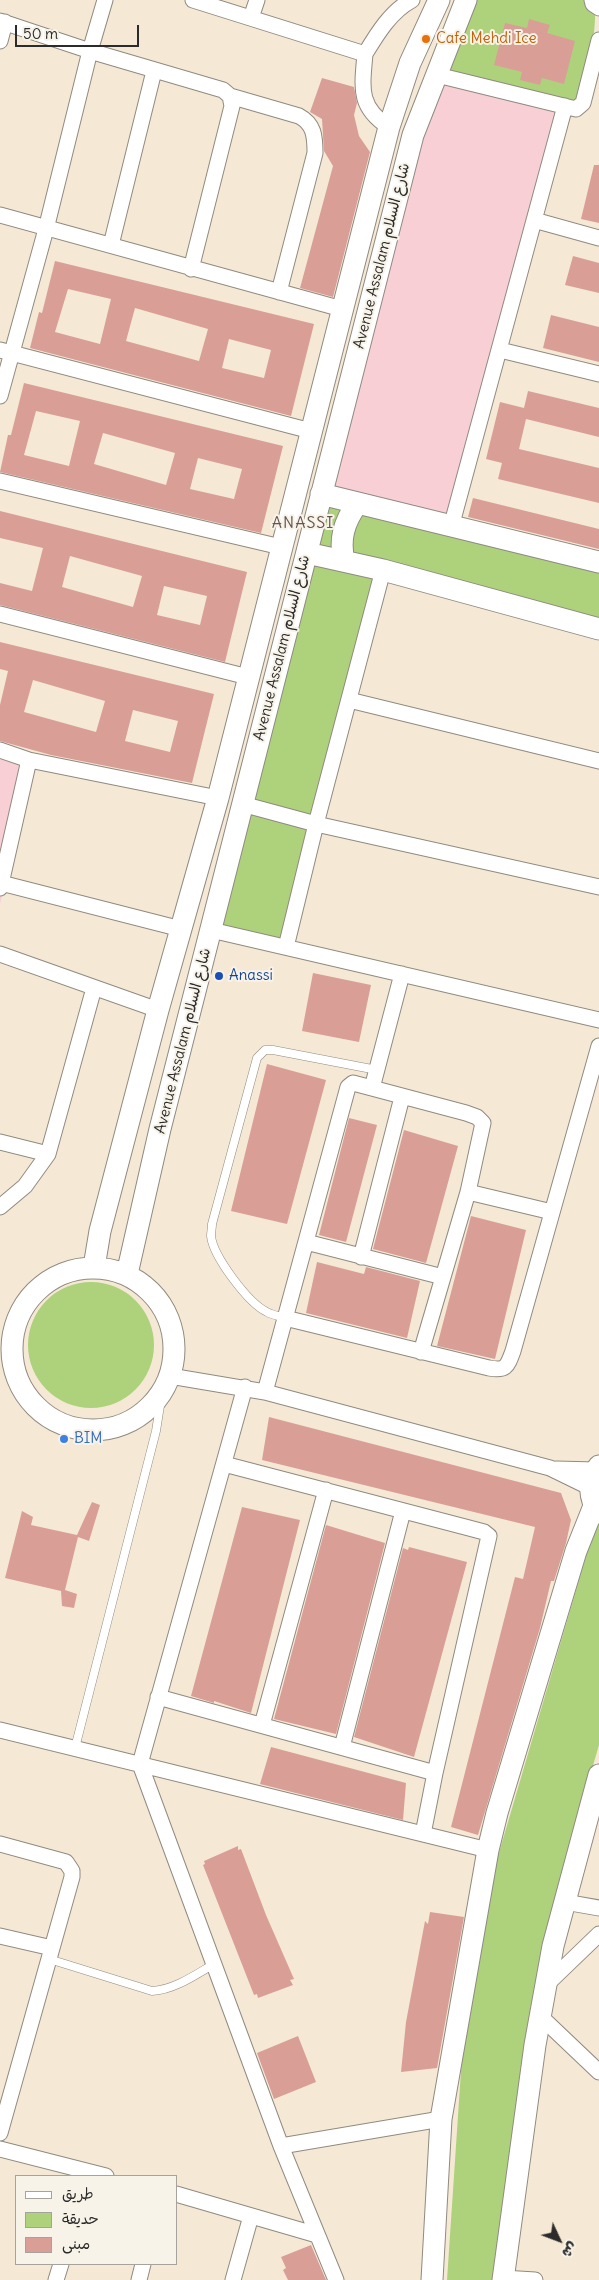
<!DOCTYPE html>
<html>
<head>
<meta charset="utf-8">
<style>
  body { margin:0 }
  #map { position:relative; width:599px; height:2280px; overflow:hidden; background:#f5e9d5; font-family:Delius,"Playpen Sans Arabic",sans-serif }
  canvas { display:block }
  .legend { position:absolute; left:15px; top:2175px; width:162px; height:90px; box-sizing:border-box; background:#f7f3e8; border:1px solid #a5a39c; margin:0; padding:6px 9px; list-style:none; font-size:15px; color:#2b2b2b }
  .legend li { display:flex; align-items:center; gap:10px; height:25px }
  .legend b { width:25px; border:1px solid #a5a39c }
  .north { position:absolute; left:534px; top:2215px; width:50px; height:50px; -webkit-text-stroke:4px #f7f3e8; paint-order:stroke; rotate:133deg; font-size:14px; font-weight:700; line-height:20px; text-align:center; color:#2b2b2b }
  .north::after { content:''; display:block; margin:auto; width:18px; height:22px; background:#2b2b2b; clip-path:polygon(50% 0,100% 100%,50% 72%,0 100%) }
  .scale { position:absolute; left:15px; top:25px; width:124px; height:22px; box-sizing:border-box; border:2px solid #2b2b2b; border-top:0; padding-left:6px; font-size:15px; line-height:18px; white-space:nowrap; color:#2b2b2b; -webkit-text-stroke:4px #f7f3e8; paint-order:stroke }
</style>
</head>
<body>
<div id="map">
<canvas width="599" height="2280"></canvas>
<ul class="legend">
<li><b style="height:6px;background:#fff"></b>طريق</li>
<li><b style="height:14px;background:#add27b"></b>حديقة</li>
<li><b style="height:14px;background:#d99f97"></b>مبنى</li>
</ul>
<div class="north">ش</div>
<div class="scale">50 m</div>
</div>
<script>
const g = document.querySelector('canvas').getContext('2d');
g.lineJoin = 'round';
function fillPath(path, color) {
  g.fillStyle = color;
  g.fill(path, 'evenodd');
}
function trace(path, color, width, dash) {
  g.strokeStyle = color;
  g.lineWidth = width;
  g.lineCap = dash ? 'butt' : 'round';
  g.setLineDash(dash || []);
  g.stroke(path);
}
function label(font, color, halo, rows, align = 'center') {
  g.font = font + ' Delius,"Playpen Sans Arabic",sans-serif';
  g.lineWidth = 4;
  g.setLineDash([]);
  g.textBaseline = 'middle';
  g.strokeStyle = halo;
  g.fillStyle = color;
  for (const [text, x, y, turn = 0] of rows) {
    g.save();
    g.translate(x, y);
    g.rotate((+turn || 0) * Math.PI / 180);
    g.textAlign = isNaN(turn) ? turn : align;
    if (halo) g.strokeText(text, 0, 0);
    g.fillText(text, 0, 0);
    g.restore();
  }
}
fillPath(new Path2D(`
  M437,75L565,106L451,527L321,494Z
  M0,745L38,755L0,904Z`), '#f7cfd5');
fillPath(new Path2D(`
  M466,0H594C599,26 586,81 579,110L437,75Z
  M321,494L599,564V624L383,571L286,947L211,930Z
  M28 1345a63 63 0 1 1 126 0a63 63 0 1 1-126 0Z
  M596,1522L599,1524V1745L567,1854L498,2280H447L464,2026L498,1856Z`), '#add27b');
fillPath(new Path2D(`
  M529,19L550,25L547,33L575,41L564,84L542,78L540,85L520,80L522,72L494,65L505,23L527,28Z
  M322,78L354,87L357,103L354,115L359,136L370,152L333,297L300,288L333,166L324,151L322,119L310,112Z
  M594,165H599V223L581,219Z
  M573,256L599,263V293L565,285Z
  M55,261L314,324L291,416L30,348L39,312L42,313ZM68,289L111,299L100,344L55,332ZM135,308L208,329L199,361L126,341ZM229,339L271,350L264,378L222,368Z
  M551,315L599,327V362L543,348Z
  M24,383L283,446L261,533L0,472L8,435H11ZM36,411L80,421L69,466L24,455ZM103,433L175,453L166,485L94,464ZM198,458L242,469L234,499L190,489Z
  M528,391L599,408V437L526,419L519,449L599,468V503L498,479L502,463L486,459L500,402L524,408Z
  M473,498L599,529V549L468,517Z
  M0,511L247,572L225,662L0,605V583L32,591L43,548L0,538ZM70,556L142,576L133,607L62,587ZM164,586L207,596L200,625L157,615Z
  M0,642L214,694L192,783L51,755L0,741V705L8,671L0,669ZM33,680L105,701L96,732L24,712ZM133,710L178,721L170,752L125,741Z
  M313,973L371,985L359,1042L302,1031Z
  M267,1064L326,1080L287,1224L231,1211Z
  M349,1118L377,1125L346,1242L319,1235Z
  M404,1130L458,1146L426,1263L373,1249Z
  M471,1216L526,1230L495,1359L437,1346Z
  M317,1262L364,1274L366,1267L420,1281L407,1338L306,1313Z
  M269,1417L561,1493L571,1520L566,1543L554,1581H551L540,1628L478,1835L451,1827L515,1577L523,1579L535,1527L262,1460Z
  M92,1502L100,1505L89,1541L78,1537L65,1590L77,1594L74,1608L62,1606L61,1591L5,1578L22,1511L33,1517L31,1525L77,1535Z
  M242,1507L300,1520L251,1713L214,1701V1703L191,1696Z
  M326,1525L385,1543L336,1734L274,1719Z
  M409,1547L467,1562L414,1757L354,1737L403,1548L408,1550Z
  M271,1747L406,1783L403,1820L260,1784Z
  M238,1846V1850L241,1849L266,1915L294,1979L290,1980L293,1985L258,1998L257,1994L254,1995L203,1865L205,1864L204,1861Z
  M430,1912L464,1917L437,2068L401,2072L406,2022L425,1921L428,1924Z
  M298,2036L316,2082L274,2099L257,2053Z
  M311,2245L326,2280H288L283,2270L286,2268L281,2257Z`), '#d99f97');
const lane = new Path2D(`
  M285,1318C279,1316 272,1315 267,1312C248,1303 213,1256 211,1236C211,1232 212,1228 212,1224L257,1058L265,1050H273L377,1070
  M75,1748L156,1431L162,1393
  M49,1959L152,1991C174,1990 195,1975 214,1964`);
const street = new Path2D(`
  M193,0L365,54C362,88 358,107 389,127
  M592,0L593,4L599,8
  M251,18L257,0
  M0,21L90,51L223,90L230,96L232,106L191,269
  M0,41L5,22
  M365,54C377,34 391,11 412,0
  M437,75L576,109L583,103L599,40
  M230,96L299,116C314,124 315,136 315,153L279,292
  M0,215L342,309
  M534,220L599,238
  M111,245L154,71
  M0,350L311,431
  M500,350L599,374
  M0,396L46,229L90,51L105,0
  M0,481L281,547
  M451,527L565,106
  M0,614L248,677
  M349,700L599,761
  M0,750L29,760L0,888
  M29,760L218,798
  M242,804L316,824L599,887
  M1,883L181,929
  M211,930L599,1020
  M286,947L316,824L383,570
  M0,954L158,1010
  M372,1088L402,974
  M0,1142L48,1154
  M468,1192L552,1212
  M0,1207L25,1186L48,1154L94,988
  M306,1242L443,1277
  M361,1257L402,1097
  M285,1318L489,1368C506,1371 507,1367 513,1351L599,1046
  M170,1376L265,1392L550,1468L591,1488
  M245,1387L140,1764L281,2146L336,2280
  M265,1392L348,1087L353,1083L466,1113L477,1117L483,1123L468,1192L421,1352
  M224,1464L469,1528L484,1532L489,1536L435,1773L423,1834
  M556,1469L596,1470
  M158,1697L435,1773
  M262,1725L326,1490
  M0,1730L488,1850
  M342,1747L403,1511
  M0,1844L66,1862L72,1871V1877L0,2133
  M565,1902L599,1908
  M0,1936L52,1948
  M545,1986L599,1934
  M540,2016L599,2072
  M281,2146L441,2119
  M0,2149L106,2176
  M176,2194L317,2235
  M503,2278L535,2280
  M56,2280L61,2264
  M139,2280L143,2264
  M233,2280L251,2216`);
const secondary = new Path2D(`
  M321,494L599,562
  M307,553L383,570L599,629
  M344,561C339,539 344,522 357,504
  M94,1267L100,1231L158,1010L218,798L389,127L410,63L439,0
  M12 1349a81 81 0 1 1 162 0a81 81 0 1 1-162 0Z
  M127,1274L160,1129L413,135L466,0
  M599,1466C587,1480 589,1499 599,1513
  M432,2280L441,2119L488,1850L497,1813L576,1551L594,1506
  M503,2280L535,2045L553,1946L599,1775`);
trace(lane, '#908a80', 9);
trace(street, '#908a80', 17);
trace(secondary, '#908a80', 23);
trace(lane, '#fff', 8);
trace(street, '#fff', 15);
trace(secondary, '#fff', 21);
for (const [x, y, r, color] of [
  [426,39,5,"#e8710a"],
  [219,976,5,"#1a4fb4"],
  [64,1439,5,"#3f7fe0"]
]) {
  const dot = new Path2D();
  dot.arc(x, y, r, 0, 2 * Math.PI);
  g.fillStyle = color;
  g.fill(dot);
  trace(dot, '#f7f3e8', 2);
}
label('15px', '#c56008', '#f7f3e8', [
  ["Cafe Mehdi Ice",436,39]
], 'left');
label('15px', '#2b2b2b', '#f7f3e8', [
  ["Avenue Assalam شارع السلام",382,256,-76],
  ["Avenue Assalam شارع السلام",282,648,-76],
  ["Avenue Assalam شارع السلام",183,1041,-76]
]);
label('15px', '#164399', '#f7f3e8', [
  ["Anassi",229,976]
], 'left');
label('15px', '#366cbe', '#f7f3e8', [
  ["BIM",74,1439]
], 'left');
g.letterSpacing = '1px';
label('16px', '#685451', '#f7f3e8', [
  ["ANASSI",303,523]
]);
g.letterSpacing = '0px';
</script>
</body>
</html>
